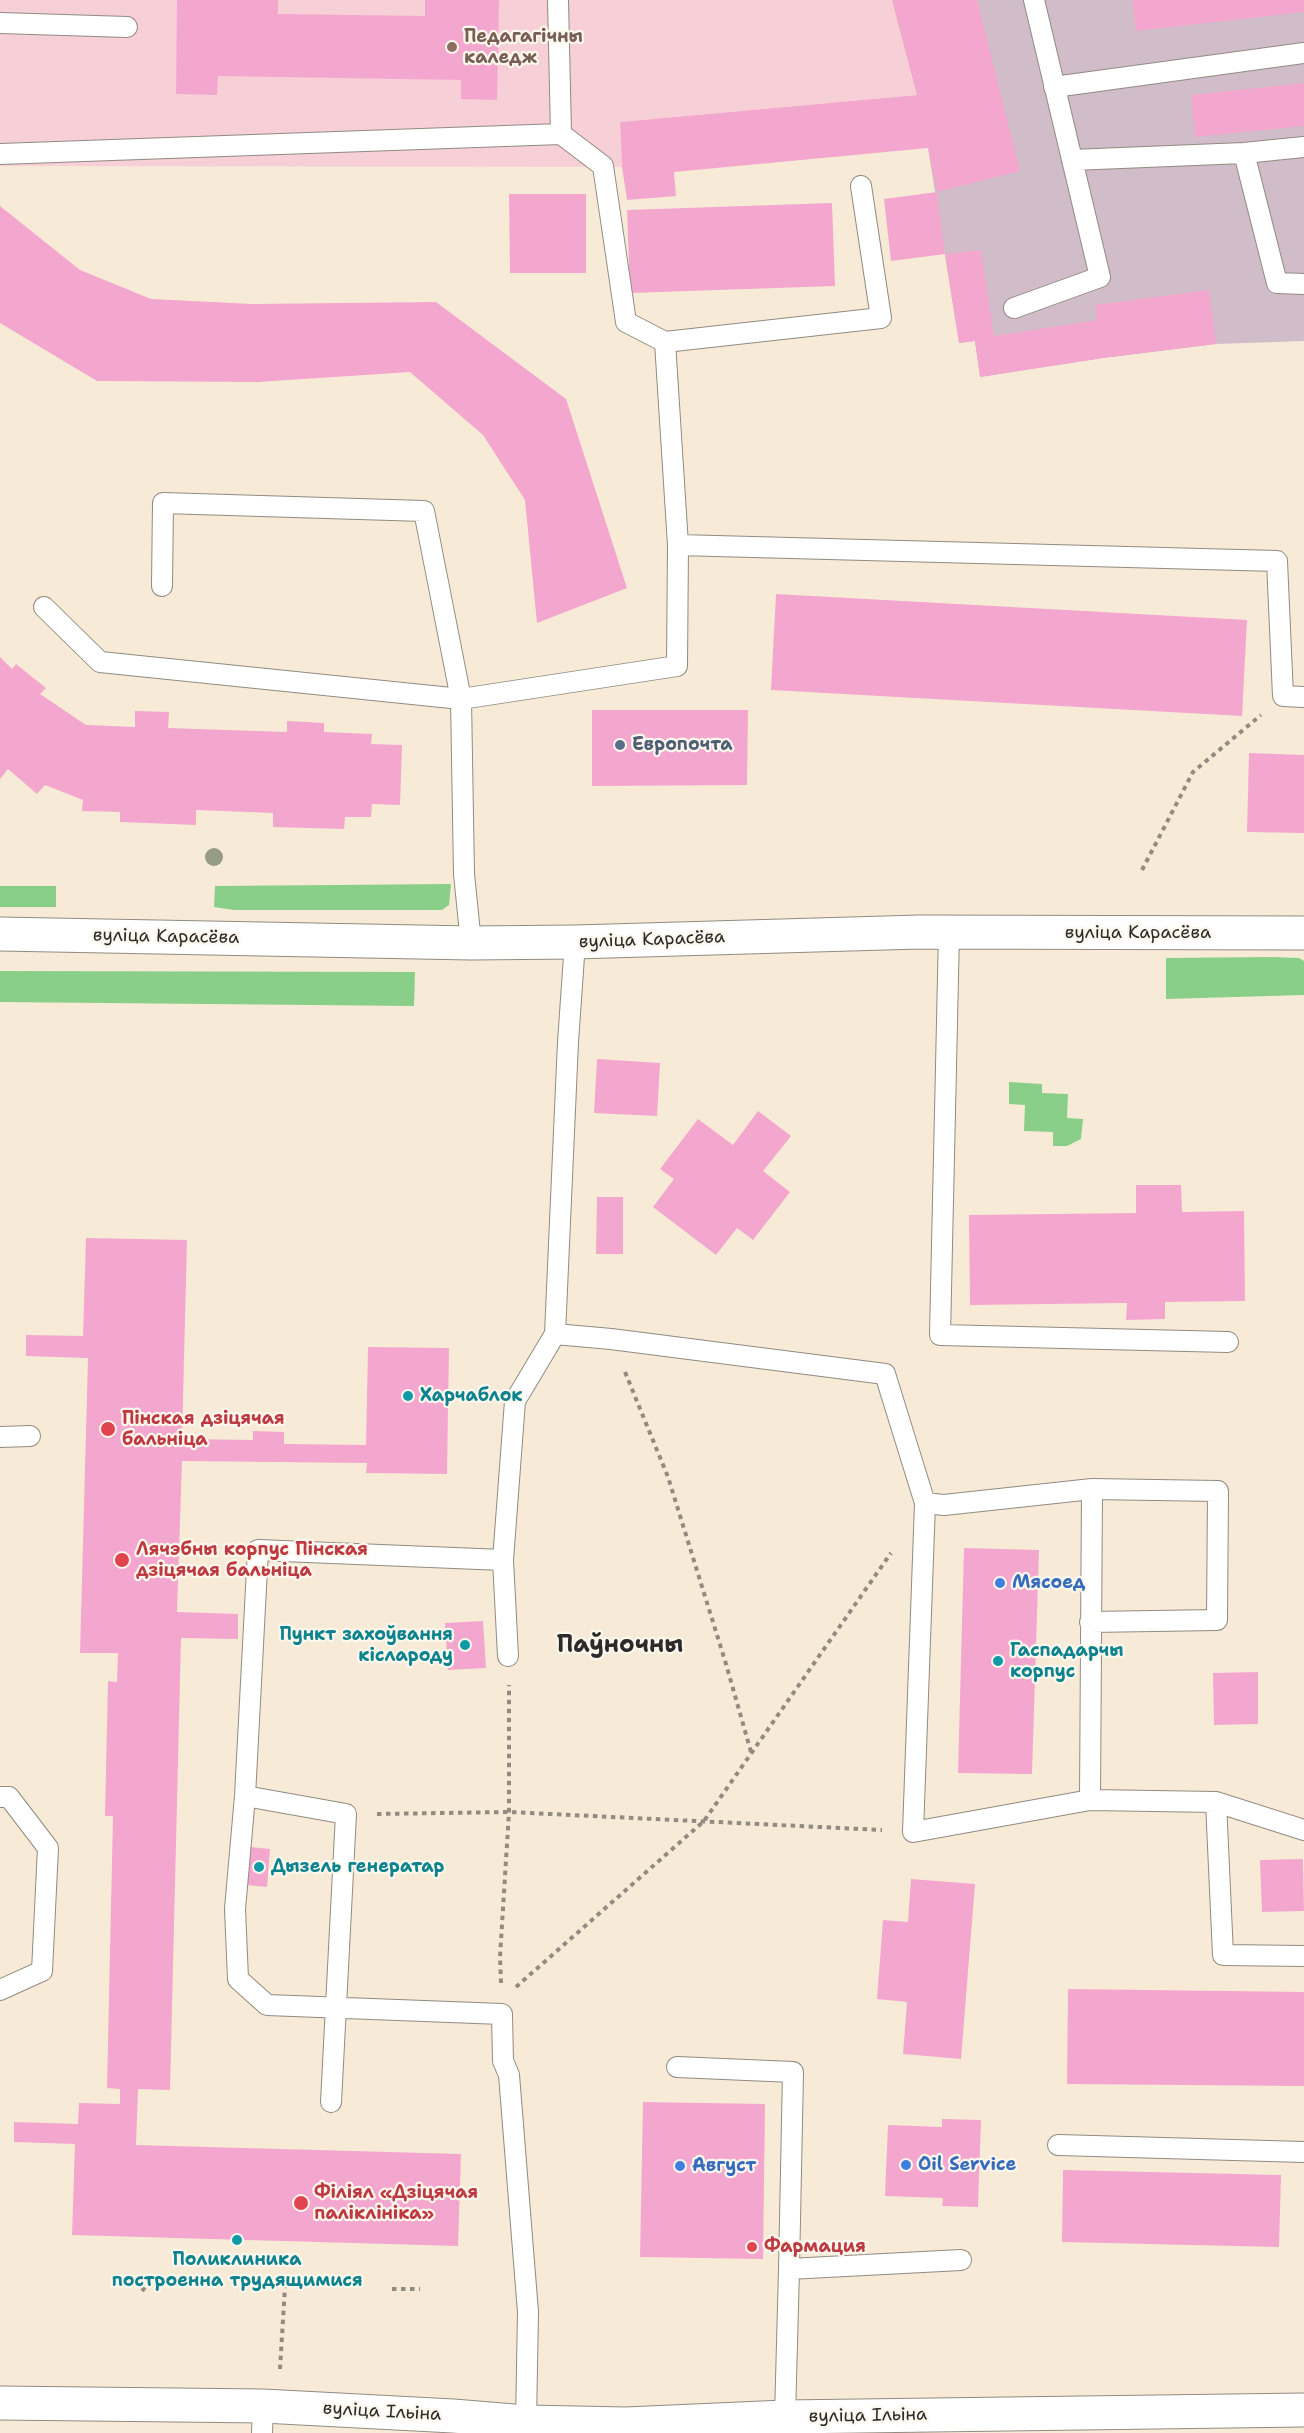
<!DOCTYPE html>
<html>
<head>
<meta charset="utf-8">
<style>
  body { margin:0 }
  canvas { display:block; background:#f7ebd7 }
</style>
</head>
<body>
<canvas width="1304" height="2433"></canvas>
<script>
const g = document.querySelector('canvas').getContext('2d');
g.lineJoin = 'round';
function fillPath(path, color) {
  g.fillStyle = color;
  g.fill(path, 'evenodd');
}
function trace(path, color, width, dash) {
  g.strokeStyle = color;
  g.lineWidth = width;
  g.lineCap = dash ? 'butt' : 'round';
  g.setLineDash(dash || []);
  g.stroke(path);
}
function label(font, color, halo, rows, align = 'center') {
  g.font = font + ' "Shantell Sans",sans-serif';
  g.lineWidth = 4.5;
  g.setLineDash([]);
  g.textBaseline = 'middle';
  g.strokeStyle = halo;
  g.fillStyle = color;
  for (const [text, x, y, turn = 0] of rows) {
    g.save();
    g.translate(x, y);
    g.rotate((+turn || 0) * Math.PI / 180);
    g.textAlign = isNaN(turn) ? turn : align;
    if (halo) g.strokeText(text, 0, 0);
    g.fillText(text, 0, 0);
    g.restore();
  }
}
fillPath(new Path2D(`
  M0,0H892L917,95L620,122L622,167L0,166Z`), '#f6cfd7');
fillPath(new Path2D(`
  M892,0H1304V341L1216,344L1103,358L980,377L975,341L959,343L928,148L917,95Z`), '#d1bdc9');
fillPath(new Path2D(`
  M451,884L449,905L442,910H234L214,907L215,886Z
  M0,886H56V907H0Z
  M1272,957L1299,958L1304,961V995L1166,999V958Z
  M0,971L415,972L414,1006L0,1002Z
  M1009,1082L1042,1084V1093L1068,1094L1067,1118L1083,1119L1081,1139L1067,1146H1053V1132L1024,1131L1025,1105L1009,1104Z`), '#8acf89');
fillPath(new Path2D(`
  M177,0H278V14L425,16V0H499L497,100L461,99V80L218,76L217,95L176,94Z
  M892,0H977L1020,171L937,192L928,148L674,172L676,196L627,200L622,167L620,122L917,95Z
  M1132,0H1304V12L1136,31Z
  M1304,83V126L1195,137L1191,95Z
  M937,192L945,254L891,261L884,199Z
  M509,194H586V273H510Z
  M832,203L835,286L630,293L627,210Z
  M0,206L80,270L151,299L252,304L436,302L566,399L627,588L537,623L525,500L483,435L410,372L258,382L97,381L0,323Z
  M981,250L994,336L1097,320L1095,305L1209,290L1216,344L1103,358L980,377L975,341L959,343L945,254Z
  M776,594L1247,620L1242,716L771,690Z
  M0,657L12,669L16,664L46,688L40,694L86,725L135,727V711L169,712L168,728L287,732V721L324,723V732L372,734L371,744L402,745L400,805L372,804L371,817H345L344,829L273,827V813L196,810V825L120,822V812L82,811L83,800L45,785L37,794L8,769L0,779Z
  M592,710H748L747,785L592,786Z
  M1249,753L1304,755V833L1247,832Z
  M597,1059L660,1063L657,1116L594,1113Z
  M758,1111L791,1136L763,1171L790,1192L753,1240L737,1228L716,1255L653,1207L674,1179L660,1169L698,1119L733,1145Z
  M1136,1185H1181L1182,1212L1244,1211L1245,1301L1165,1302V1319L1126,1320L1127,1303L970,1305L969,1215L1136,1213Z
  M597,1197H623V1254H596Z
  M86,1238L187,1240L182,1439L253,1440V1431L284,1432V1444L366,1445L368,1347L449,1348L447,1474L366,1473L367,1463L182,1461L177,1612L238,1614V1639L181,1638L170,2090L138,2089L136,2145L461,2154L458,2246L72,2235L75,2144L14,2142V2122L78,2124L79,2103L120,2104V2089L107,2088L113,1816H105L108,1681L117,1682L118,1653H80L88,1358L26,1356V1335L83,1336Z
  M964,1548L1039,1550L1032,1774L958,1773Z
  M483,1621L486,1668L448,1670L445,1623Z
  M1258,1672V1724L1214,1725L1213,1673Z
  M250,1847L270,1849L267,1887L247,1885Z
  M1303,1859L1304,1911L1262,1912L1260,1860Z
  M911,1879L975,1884L961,2059L903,2054L907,2002L877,1999L883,1920L908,1922Z
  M1068,1989L1304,1992V2086L1067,2084Z
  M643,2102L765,2104L763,2259L640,2257Z
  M942,2119L981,2120L978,2207L942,2206L943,2198L885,2196L888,2125L942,2127Z
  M1063,2170L1281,2175L1279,2247L1062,2242Z`), '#f4a7ce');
const service = new Path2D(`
  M558,0L561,134L603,166L626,322L665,342
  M0,23L127,27
  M1054,87L1304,53
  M1244,153L1304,147
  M0,154L561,134
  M1072,160L1244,153L1277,283L1304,284
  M1014,308L1100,277L1034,0
  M678,545L665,342L881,318L861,186
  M162,586L163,503L424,511L461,699L464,874L471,943
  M44,607L100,662L461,699L677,666L678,545L1277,561L1283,696L1304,697
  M949,932L940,1335L1228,1342
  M555,1334L611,1339L885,1374L925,1503L913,1832L1090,1800L1216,1802
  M0,1437L30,1436
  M925,1503L944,1505L1092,1489L1090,1800
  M503,1560L258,1550L245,1796L235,1909L238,1979L267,2005L502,2014L503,2061L509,2075L528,2312L526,2422
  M1090,1622L1217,1620L1218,1491L1092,1489
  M508,1656L503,1560L515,1401L555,1334L568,1042L575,942
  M245,1796L346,1814L331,2102
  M0,1797H9L48,1848L42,1971L0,1990
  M1304,1830L1216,1802L1223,1955L1304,1956
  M677,2067L793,2072L789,2269
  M1058,2145L1304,2152
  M785,2417L789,2269L961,2260
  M262,2433L263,2406`);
const tertiary = new Path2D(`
  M0,934L471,943L575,942L919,932L1304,933
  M0,2403L263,2406L453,2416L526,2422L626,2424L785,2417L1304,2410`);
trace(service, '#918b81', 22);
trace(tertiary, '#918b81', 35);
trace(new Path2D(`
  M1142,870L1193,772L1261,715
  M625,1372L668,1477L726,1664L751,1752
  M377,1814L509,1812L882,1830
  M501,1983L500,1957L509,1812V1685
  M516,1987L704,1821L891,1553
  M392,2289H420
  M142,2291L152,2279
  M280,2369L285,2287`), '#918b81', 4, [4.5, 4.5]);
trace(service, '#fff', 20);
trace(tertiary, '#fff', 33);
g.fillStyle = '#979c88';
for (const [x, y] of [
  [214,857]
]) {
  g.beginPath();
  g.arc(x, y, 9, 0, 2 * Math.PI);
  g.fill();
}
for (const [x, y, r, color] of [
  [452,47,6,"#8d6e63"],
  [620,745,6,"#5c6f8a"],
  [408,1396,6,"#0f9aa8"],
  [108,1429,8,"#e0444e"],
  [122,1560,8,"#e0444e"],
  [1000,1583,6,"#3f7fe0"],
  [465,1645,6,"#0f9aa8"],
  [998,1661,6,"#0f9aa8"],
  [259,1867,6,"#0f9aa8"],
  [906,2165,6,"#3f7fe0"],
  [680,2166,6,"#3f7fe0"],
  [301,2203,8,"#e0444e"],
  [237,2240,6,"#0f9aa8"],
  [752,2247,6,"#e0444e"]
]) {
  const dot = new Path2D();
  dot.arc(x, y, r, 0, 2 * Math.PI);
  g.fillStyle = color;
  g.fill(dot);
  trace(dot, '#fbf7ec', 2);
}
label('bold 18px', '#785e54', '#fbf7ec', [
  ["Педагагічны",464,37],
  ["каледж",464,58]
], 'left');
label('bold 18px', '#4e5e75', '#fbf7ec', [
  ["Европочта",632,745]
], 'left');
label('18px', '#2b2b2b', '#fbf7ec', [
  ["вуліца Карасёва",1138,933],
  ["вуліца Карасёва",166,937,1],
  ["вуліца Карасёва",652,940,-2],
  ["вуліца Ільіна",382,2412,3],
  ["вуліца Ільіна",868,2416,-1]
]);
label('bold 18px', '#0d838f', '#fbf7ec', [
  ["Харчаблок",420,1396],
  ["Пункт захоўвання",453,1635,"right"],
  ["кіслароду",453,1656,"right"],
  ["Гаспадарчы",1010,1651],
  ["корпус",1010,1672],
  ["Дызель генератар",271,1867],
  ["Поликлиника",237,2260,"center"],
  ["построенна трудящимися",237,2281,"center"]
], 'left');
label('bold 18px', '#be3a42', '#fbf7ec', [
  ["Пінская дзіцячая",122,1419],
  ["бальніца",122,1440],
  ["Лячэбны корпус Пінская",136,1550],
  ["дзіцячая бальніца",136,1571],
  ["Філіял «Дзіцячая",314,2193],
  ["паліклініка»",314,2214],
  ["Фармация",764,2247]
], 'left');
label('bold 18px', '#366cbe', '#fbf7ec', [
  ["Мясоед",1012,1583],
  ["Oil Service",918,2165],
  ["Август",692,2166]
], 'left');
label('bold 24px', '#2b2b2b', '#fbf7ec', [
  ["Паўночны",620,1646]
]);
</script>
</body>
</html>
